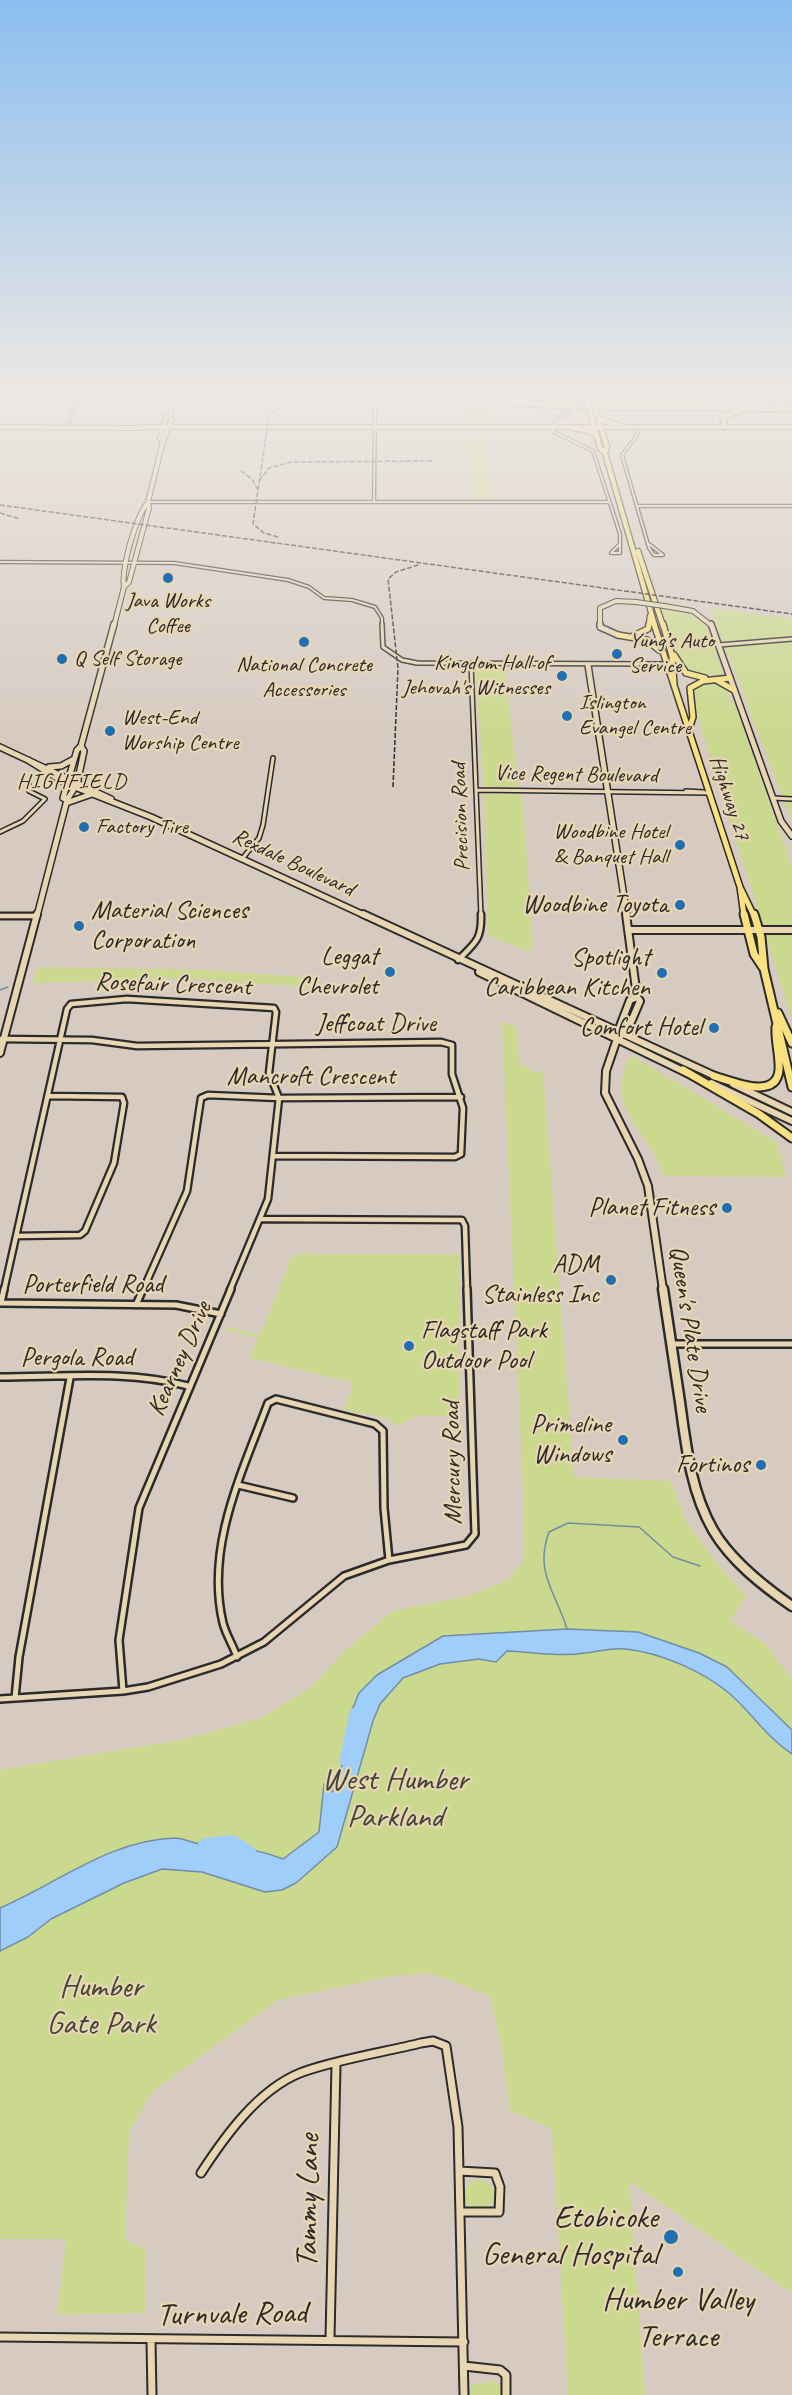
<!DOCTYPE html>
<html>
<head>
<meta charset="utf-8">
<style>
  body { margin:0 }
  canvas { display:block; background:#d7cbc1 }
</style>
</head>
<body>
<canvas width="792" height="2395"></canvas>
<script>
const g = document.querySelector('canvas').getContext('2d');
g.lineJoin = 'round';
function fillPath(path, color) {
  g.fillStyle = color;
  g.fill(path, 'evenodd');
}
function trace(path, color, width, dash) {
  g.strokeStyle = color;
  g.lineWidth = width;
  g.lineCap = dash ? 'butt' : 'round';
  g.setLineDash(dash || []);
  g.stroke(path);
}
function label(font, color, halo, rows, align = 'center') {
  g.font = font + ' Caveat,sans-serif';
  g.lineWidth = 4.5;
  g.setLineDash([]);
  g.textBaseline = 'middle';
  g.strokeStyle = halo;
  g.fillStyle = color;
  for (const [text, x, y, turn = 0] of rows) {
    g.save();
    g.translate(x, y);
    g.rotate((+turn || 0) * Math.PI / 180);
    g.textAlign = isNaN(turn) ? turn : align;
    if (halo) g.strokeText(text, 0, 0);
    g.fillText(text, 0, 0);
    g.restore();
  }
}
fillPath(new Path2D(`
  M478,402L487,403L492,425H468V406Z
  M466,429H486L493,499H471Z
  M658,608C714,616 705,624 723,673L721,675H695L685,670Z
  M710,608L792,619V821Z
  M475,668H505L518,787H484Z
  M715,682L728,689L730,699L735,705L792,866V1019L694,705L692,690L695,686Z
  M484,794H522L533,947L528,951L488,936Z
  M38,967L205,970L313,978L315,988L188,978L32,983Z
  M502,1022L517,1028L519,1066L529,1067L531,1072H543L574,1477L671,1481L686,1522L714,1560L746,1596L730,1621L767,1645L792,1680V2293L629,2181L645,2395H568L552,2129L510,2110L500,2038L490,1996L430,1973L392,1976L278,2000L153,2091L129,2132L125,2240L145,2249V2313L57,2315L66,2239H0V1770L185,1739L261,1718L311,1687L347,1649L393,1611L468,1596L508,1580L524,1560V1511Z
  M632,1056L777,1142L786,1177L664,1176C656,1145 625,1124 621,1091C620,1081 626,1067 628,1058Z
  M308,1227V1254H460V1417L419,1415L397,1426C380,1412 365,1415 344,1410L353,1386L351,1382L250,1358L258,1338L225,1330L226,1327L260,1335L293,1254H306Z
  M464 2195a15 15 0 1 1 30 0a15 15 0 1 1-30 0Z
  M495,2381L501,2386L505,2395H469L472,2384Z`), '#cad98d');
const water = new Path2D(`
  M567,1629L638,1632L699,1653L727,1667L792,1730V1754C766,1737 753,1714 730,1694C703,1671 661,1653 626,1649C611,1647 599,1652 585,1653C560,1657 532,1652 507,1651L496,1662L479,1659L440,1664L403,1678L380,1704L373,1721L337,1847L296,1883L282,1890L265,1892L202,1872L162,1869L124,1883L51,1919L28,1937L0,1951V1908C58,1883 110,1840 175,1838C183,1838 192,1843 201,1844C232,1846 254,1848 283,1859L319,1832L324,1784L332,1792L354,1734L350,1715L359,1693L377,1675L443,1636Z`);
fillPath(water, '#9fcefb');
trace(water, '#718da8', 1.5);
trace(new Path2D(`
  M0,990L8,987
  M567,1629C556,1592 534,1573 549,1532L568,1523L639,1527L673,1557L700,1566`), '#718da8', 1.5);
trace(new Path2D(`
  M346,1760L356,1714`), '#9fcefb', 13);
trace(new Path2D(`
  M206,1846L231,1843L248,1853`), '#9fcefb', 16);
const streetFar4 = new Path2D(`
  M577,408L554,421L552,431L593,451L620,534V544
  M67,427L77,400
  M637,427L638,434L622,455L649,548L654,555H663L649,544
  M374,501L375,400
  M148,502H610
  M637,506H792
  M620,544V553H611Z
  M0,562L174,563L288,580L309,587L324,598L352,600L375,607L382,618V626`);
const streetFar3 = new Path2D(`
  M382,624L383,647L402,660L417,663L665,664
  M719,645L792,639
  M471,664L481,916
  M477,790L708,793
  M686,791L704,792
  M773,798L792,799
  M0,832L23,821L45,799L29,791V783
  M242,859L259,838L263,825L273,758`);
const streetFar2 = new Path2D(`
  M0,916H36
  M458,960C475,943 482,940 481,914
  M0,1039L92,1040L137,1046L441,1042L452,1045V1074L463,1108L461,1154L455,1157L274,1156
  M262,1219L462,1220L465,1226L467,1290
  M16,1236L80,1235L85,1231L114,1163L124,1103L122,1097L48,1096
  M4,1290L67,1009L71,1004L127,999L274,1008L276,1012L269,1073L279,1098L268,1199L230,1290
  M143,1290L187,1191L201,1098L208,1095L279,1098L461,1097`);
const streetFar1 = new Path2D(`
  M0,1303L176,1305L221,1314
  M1,1303L4,1289
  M136,1305L143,1289
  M672,1344H792
  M0,1377C62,1377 127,1370 188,1386
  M238,1485L293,1498
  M237,1657C233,1645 226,1635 223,1623C205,1547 242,1473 268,1403L276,1399L375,1424L383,1431L384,1508L389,1560
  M123,1691L119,1640L139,1508L231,1289
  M15,1698L19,1657L70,1378
  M0,1699L123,1691L148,1687L221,1664L264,1642L344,1576L389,1560L466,1545L475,1534L467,1289`);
const street = new Path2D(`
  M459,2171L495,2173L500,2187L499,2212H461
  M201,2173C225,2136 258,2090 300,2073C334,2060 385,2052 421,2043L433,2041L446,2046L458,2127L464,2395
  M0,2337L464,2342
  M330,2338L336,2065
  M151,2341L152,2395
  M464,2366L500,2370L506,2375V2395`);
const secondaryFar3 = new Path2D(`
  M0,427L144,428
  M142,427H792
  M163,441L160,439L166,418L170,416
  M124,587C121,567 136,517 148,502
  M664,606L693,611L712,626
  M114,626L124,587L129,582L149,508L148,502L163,441L172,419L170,416L174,400
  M600,626V608L616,601L636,602`);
const secondaryFar2 = new Path2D(`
  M600,624V627L618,635
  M711,624L781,821L792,836
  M588,665L627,916
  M0,747L111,799
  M28,760L67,784L151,817L366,916
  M49,767L61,766L74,759
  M67,800L77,784L84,751L81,746
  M69,802L92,794
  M37,916L67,800L63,798L77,750L81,746L114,624`);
const secondaryFar1 = new Path2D(`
  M363,914L717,1077
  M626,914L637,997L640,1001L628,1029L617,1039L606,1071L605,1093L638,1159L648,1186L663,1290
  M628,930H792
  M479,972L687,1073
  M622,1032L620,1026L630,1000L637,997
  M0,1053L37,914
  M711,1083L792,1121
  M733,1084L792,1112`);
const secondary = new Path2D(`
  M663,1289C669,1327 674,1364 680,1402C686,1446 691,1492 713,1530C731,1561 763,1586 792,1606`);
const primaryFar2 = new Path2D(`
  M589,408L600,448L605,453
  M595,408L607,447L605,453L655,626
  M599,419L621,426
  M573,428L589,431L597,436
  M638,551L663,626
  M649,626L650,616`);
const primaryFar1 = new Path2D(`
  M654,624L740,887L754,916
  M663,624L672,656L674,684
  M618,635L647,640L659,650
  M633,636L648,629L649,624
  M674,655L686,673L705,678
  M718,681L734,690
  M689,729L693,717L690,688L703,681L730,678
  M740,887L744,916`);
const primary = new Path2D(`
  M744,914L754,954L764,969L792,1087
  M754,914L761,937L764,969
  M778,1013L792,1043
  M683,1070L759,1114L792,1138
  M714,1076C732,1081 776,1101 779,1070C780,1056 775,1041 776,1027`);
const highway = new Path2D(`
  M483,400L563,406L792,409
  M725,427L723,417L740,410`);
trace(streetFar4, '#2b2b2b', 4.5);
trace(streetFar3, '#2b2b2b', 6);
trace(streetFar2, '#2b2b2b', 9);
trace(streetFar1, '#2b2b2b', 10);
trace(street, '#2b2b2b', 11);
trace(secondaryFar3, '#2b2b2b', 6);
trace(secondaryFar2, '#2b2b2b', 8);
trace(secondaryFar1, '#2b2b2b', 10);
trace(secondary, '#2b2b2b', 13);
trace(primaryFar2, '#2b2b2b', 7);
trace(primaryFar1, '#2b2b2b', 8);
trace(primary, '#2b2b2b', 11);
trace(highway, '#2b2b2b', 8);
trace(streetFar4, '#e8d6b3', 2);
trace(streetFar3, '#e8d6b3', 3);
trace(streetFar2, '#e8d6b3', 4.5);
trace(streetFar1, '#e8d6b3', 5);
trace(street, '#e8d6b3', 7);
trace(secondaryFar3, '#e8d6b3', 4);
trace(secondaryFar2, '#e8d6b3', 5);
trace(secondaryFar1, '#e8d6b3', 6);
trace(secondary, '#e8d6b3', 8);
trace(primaryFar2, '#f9e181', 4.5);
trace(primaryFar1, '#f9e181', 5);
trace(primary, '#f9e181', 7);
trace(highway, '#f9e181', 5);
trace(new Path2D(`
  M241,471L252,479L258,490
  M259,481L269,468L291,462L435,461
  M0,505L792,614
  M0,513L20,519
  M278,537L264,533L253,524L269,416C287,398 315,404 338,405
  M393,787L398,668L388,579L396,572L418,565`), '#2b2b2b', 1.5, [5, 2]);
const streetBridge = new Path2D(`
  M577,408L580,401`);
const secondaryBridge = new Path2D(`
  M636,602L664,606`);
const primaryBridge = new Path2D(`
  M587,400L589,408
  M593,400L595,408`);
trace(streetBridge, '#2b2b2b', 4.5, []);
trace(secondaryBridge, '#2b2b2b', 6, []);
trace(primaryBridge, '#2b2b2b', 7, []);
trace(streetBridge, '#e8d6b3', 2);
trace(secondaryBridge, '#e8d6b3', 4);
trace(primaryBridge, '#f9e181', 4.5);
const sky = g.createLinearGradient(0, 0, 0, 735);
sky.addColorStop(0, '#8bbef0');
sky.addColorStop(0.54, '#ede8e3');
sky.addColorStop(1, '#ede8e300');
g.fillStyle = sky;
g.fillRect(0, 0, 792, 735);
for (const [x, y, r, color] of [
  [168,578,6,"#1f6fb2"],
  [304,642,6,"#1f6fb2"],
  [617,654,6,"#1f6fb2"],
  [62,659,6,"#1f6fb2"],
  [562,676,6,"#1f6fb2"],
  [567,716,6,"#1f6fb2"],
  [110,731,6,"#1f6fb2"],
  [84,827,6,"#1f6fb2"],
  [680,845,6,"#1f6fb2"],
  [680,905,6,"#1f6fb2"],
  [79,926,6,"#1f6fb2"],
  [390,972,6,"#1f6fb2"],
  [662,973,6,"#1f6fb2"],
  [714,1028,6,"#1f6fb2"],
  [727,1208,6,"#1f6fb2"],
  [611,1280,6,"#1f6fb2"],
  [409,1346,6,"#1f6fb2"],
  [623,1440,6,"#1f6fb2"],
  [761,1465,6,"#1f6fb2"],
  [671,2237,8,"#1f6fb2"],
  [678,2272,6,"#1f6fb2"]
]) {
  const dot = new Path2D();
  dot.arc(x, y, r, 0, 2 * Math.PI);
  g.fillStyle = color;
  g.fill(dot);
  trace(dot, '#e8d6b3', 2);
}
label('22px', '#2b2b2b', '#e8d6b3', [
  ["Java Works",168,601,"center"],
  ["Coffee",168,626,"center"],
  ["Yung’s Auto",629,641],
  ["Service",629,666],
  ["Q Self Storage",74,659],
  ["Kingdom Hall of",550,663,"right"],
  ["Jehovah's Witnesses",550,688,"right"],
  ["National Concrete",304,665,"center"],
  ["Accessories",304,690,"center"],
  ["Islington",579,703],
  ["Evangel Centre",579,728],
  ["West-End",122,718],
  ["Worship Centre",122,743],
  ["Factory Tire",96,827],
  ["Woodbine Hotel",668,832,"right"],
  ["& Banquet Hall",668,857,"right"]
], 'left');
label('22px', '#2b2b2b', '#e8d6b3', [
  ["Vice Regent Boulevard",576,775,1],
  ["Highway 27",729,798,72],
  ["Precision Road",461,817,-92],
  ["Rexdale Boulevard",293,863,25]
]);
g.letterSpacing = '1.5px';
label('22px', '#2b2b2b', '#e8d6b3', [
  ["HIGHFIELD",72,782]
]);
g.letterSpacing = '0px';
label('26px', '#2b2b2b', '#e8d6b3', [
  ["Woodbine Toyota",668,905],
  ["Material Sciences",91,911,"left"],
  ["Corporation",91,941,"left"],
  ["Leggat",378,957],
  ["Chevrolet",378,987],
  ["Spotlight",650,958],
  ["Caribbean Kitchen",650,988],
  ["Comfort Hotel",702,1028],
  ["Planet Fitness",715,1208],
  ["ADM",599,1265],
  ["Stainless Inc",599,1295],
  ["Flagstaff Park",421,1331,"left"],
  ["Outdoor Pool",421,1361,"left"],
  ["Primeline",611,1425],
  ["Windows",611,1455],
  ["Fortinos",749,1465]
], 'right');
label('26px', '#2b2b2b', '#e8d6b3', [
  ["Rosefair Crescent",173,985,2],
  ["Jeffcoat Drive",376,1024],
  ["Mancroft Crescent",311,1077],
  ["Porterfield Road",93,1285],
  ["Queen's Plate Drive",690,1329,81],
  ["Pergola Road",77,1358],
  ["Kearney Drive",180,1359,-66],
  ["Mercury Road",453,1463,-91]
]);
label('32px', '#43453a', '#e8d6b3', [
  ["West Humber",395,1781],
  ["Parkland",395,1818],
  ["Humber",101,1988],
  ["Gate Park",101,2025]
]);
label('32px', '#2b2b2b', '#e8d6b3', [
  ["Tammy Lane",309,2201,-89],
  ["Turnvale Road",232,2315,-1]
]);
label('32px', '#2b2b2b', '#e8d6b3', [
  ["Etobicoke",658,2219],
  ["General Hospital",658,2256],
  ["Humber Valley",678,2301,"center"],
  ["Terrace",678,2338,"center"]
], 'right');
</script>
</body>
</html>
